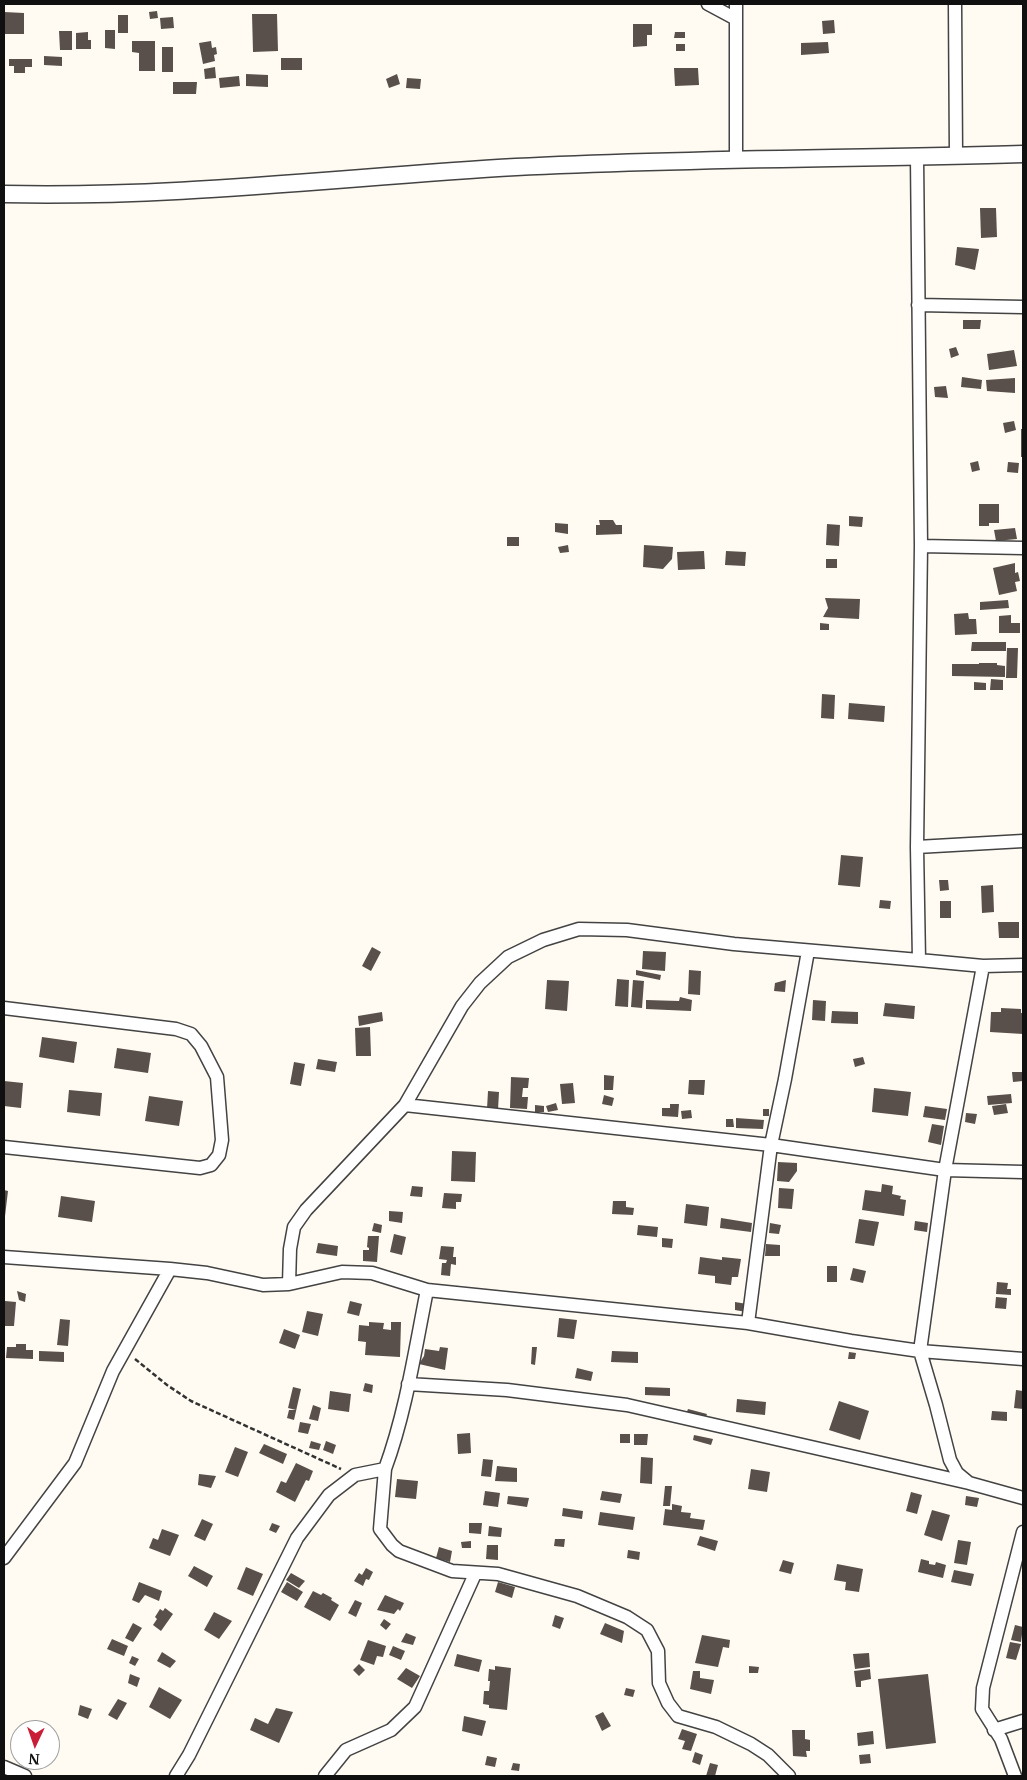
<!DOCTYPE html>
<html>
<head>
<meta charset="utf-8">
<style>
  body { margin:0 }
  #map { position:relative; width:1027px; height:1780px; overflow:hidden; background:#fffbf2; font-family:Merriweather,serif }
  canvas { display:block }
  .frame { position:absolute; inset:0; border:5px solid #101010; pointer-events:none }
  .north { position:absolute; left:10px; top:1720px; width:50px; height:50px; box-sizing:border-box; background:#fff; border:1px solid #9f9f9f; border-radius:50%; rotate:183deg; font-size:14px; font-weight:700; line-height:20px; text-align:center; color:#101010 }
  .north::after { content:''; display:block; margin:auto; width:18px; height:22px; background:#ca1d38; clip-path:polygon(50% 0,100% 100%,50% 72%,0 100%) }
</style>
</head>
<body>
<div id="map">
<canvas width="1027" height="1780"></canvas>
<div class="frame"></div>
<div class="north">N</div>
</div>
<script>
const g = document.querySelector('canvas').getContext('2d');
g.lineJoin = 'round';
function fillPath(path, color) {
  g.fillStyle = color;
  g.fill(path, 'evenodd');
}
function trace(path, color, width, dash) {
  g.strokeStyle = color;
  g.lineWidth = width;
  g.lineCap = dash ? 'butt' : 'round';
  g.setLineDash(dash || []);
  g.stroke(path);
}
fillPath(new Path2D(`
  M157,11L158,18L150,19L149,12Z
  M4,12L24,13V34H4Z
  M252,14H277L278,51L253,52Z
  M118,15H128V33H118Z
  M173,17L174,28L161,29L160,18Z
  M834,20L835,33L823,34L822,21Z
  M633,24H652V35H647V46L633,47Z
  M105,30H115V49L105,48Z
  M59,31H72V50H60Z
  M88,32V40H91V49H76V33Z
  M675,32H685V38H674Z
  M132,41H155V71H139V53L132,52Z
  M211,41L212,48L216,47L217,54L214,55L215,61L203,64L199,43Z
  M828,42L829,53L801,55V43Z
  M676,44H685V51H676Z
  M162,47H173V72H162Z
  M44,56L62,57V66L44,65Z
  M281,58H302V70H281Z
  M9,59H32V67H25V73H14V66H9Z
  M215,67L216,78L205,79L204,69Z
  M674,68H698L699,85L675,86Z
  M246,74L268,75V87L246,86Z
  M397,74L400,84L389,88L386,79Z
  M239,76L240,86L220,88L219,78Z
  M407,78L421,79L420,89L406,88Z
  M173,82H197L196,94H173Z
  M980,208H996L997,237L981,238Z
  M957,247L979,249L975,270L955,265Z
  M963,320H981L980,329H963Z
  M956,347L959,355L951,358L949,349Z
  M1014,350L1017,366L989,370L987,354Z
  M962,377L982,380L981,389L961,387Z
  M1015,378V393L987,391L986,380Z
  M946,386L948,398L935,397L934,387Z
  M1014,421L1016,430L1005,433L1003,423Z
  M1021,429H1023V457H1021Z
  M978,461L980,470L972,472L970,463Z
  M1008,462L1019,463L1018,473L1007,472Z
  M979,504H999V523H989V526H979Z
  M849,516L863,517L862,527L849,526Z
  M599,520H613L616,525H622V534L596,535V525H600Z
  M555,523L568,524V534L555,532Z
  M827,524L840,525L839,546L826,545Z
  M1015,528L1017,539L996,541L994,530Z
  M507,537H519V546H507Z
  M568,545L569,552L560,553L558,547Z
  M644,545L673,547L672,559L663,569L643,567Z
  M704,551L705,569L678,570L677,552Z
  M726,551L746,552L745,566L725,565Z
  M826,559H837V568H826Z
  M1015,563V573L1018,572L1020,581L1015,582L1017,591L999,595L993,568Z
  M825,598L860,599L859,619L823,617L828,608Z
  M1008,600L1009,608L980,610V602Z
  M968,613L969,619H976L977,634L955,635L954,614Z
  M1011,615V623H1020V633H999V616Z
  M820,623L829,624V630H820Z
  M972,642H1006V651H971Z
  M1007,648H1018L1017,678H1006Z
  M979,663H997V665L1005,666V677L952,676V664H979Z
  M991,679L1003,680V690H990Z
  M974,682L986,683V690H974Z
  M822,694L835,695L834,719L821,718Z
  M849,703L885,706L884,722L848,719Z
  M841,855L863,857L860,887L838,885Z
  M939,880H948L949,890L940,891Z
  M993,885L994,912L982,913L981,886Z
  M880,900L891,901L890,909L879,908Z
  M940,901H951V918H940Z
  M998,922H1019V938H999Z
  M372,947L381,952L371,971L362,966Z
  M643,951L666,952L665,971L642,969Z
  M636,970L661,975L660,980L636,975Z
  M689,970L701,971L700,995L688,994Z
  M617,979L629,980L628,1007L615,1006Z
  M547,980L569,981L567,1011L545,1009Z
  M633,980L644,981L642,1008L631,1007Z
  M786,980L785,992L774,991L775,983Z
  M680,997L692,1000L691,1011L646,1009V1000L679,1001Z
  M813,1000L826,1001L825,1021L812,1020Z
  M885,1003L915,1006L914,1019L883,1016Z
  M1001,1008L1021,1009V1013H1023V1034L990,1032L991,1012H1001Z
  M832,1011L858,1012V1024L831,1023Z
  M382,1012L383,1021L359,1026L358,1016Z
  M370,1027L371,1056H356L355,1028Z
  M42,1037L77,1042L74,1063L39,1057Z
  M117,1048L151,1053L148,1073L114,1068Z
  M863,1057L865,1064L855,1067L853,1059Z
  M318,1059L337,1062L335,1072L316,1069Z
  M294,1062L305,1064L301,1086L290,1084Z
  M1012,1072H1023V1081L1013,1082Z
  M604,1075L614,1076L613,1090H604Z
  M511,1077L529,1078L528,1088H523L522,1097H528L527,1109L510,1108Z
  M689,1080H705L704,1095L688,1094Z
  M4,1081L23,1083L21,1108L4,1106Z
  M573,1083L575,1103L562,1104L560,1084Z
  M874,1088L911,1092L908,1116L872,1112Z
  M69,1090L102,1093L100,1116L67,1112Z
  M488,1091L499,1092L498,1110L487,1109Z
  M1011,1094L1012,1103L988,1105L987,1096Z
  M604,1095L614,1098L612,1106L602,1104Z
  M149,1096L183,1101L179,1126L145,1121Z
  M556,1103L558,1110L548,1112L546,1106Z
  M670,1104H679L678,1117L662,1116V1108H670Z
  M1006,1104L1008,1113L994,1115L992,1106Z
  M535,1105L544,1106V1112H535Z
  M925,1106L947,1109L945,1120L923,1117Z
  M763,1109H769V1116H763Z
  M691,1110L692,1118L682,1119L681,1111Z
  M966,1113L977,1114L975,1124L965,1122Z
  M736,1118L764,1120L763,1129L736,1128Z
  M726,1119H733L734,1127H726Z
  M932,1124L944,1126L941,1145L928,1142Z
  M452,1151L476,1152L475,1182L451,1181Z
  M778,1162L797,1163V1171L789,1182L777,1181Z
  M882,1184L893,1186L892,1194L901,1196L900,1199L906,1200L904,1216L862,1210L865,1190L881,1192Z
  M412,1186L423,1187L422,1197L410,1196Z
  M779,1188L794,1189L792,1209L778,1208Z
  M4,1190L8,1191L5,1216H4Z
  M444,1193L462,1194L461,1202H456V1209L442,1208Z
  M61,1196L95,1201L92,1222L58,1217Z
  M613,1201H626V1207L634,1208L633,1215L612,1214Z
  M686,1204L709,1207L707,1226L684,1223Z
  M389,1211L403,1212L402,1223L389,1221Z
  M721,1218L752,1223L751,1232L720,1228Z
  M859,1219L879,1222L874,1246L855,1243Z
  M915,1221L928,1223L927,1232L914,1230Z
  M374,1223L382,1225L381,1233L372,1231Z
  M770,1223L781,1225L779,1234L769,1233Z
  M638,1225L658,1227L657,1237L637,1235Z
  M394,1234L406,1237L402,1255L390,1252Z
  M368,1236H379L377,1262L363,1261V1250H369V1248L367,1247Z
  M662,1238L673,1239L672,1248L662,1247Z
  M318,1243L338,1246L337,1256L316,1253Z
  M766,1244L780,1245V1256H765Z
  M441,1246L454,1247L453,1257H456V1265L451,1264L450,1276L441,1275L442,1263H446L447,1260L439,1259Z
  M700,1257L722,1260V1257L741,1259L738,1277H732L731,1285L715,1283V1276L698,1274Z
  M827,1266H837V1282H827Z
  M853,1268L866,1271L863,1283L850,1280Z
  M997,1282L1008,1283L1007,1289H1011V1295L996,1294Z
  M17,1291L26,1294L25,1302L19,1300Z
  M996,1297L1007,1298L1006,1309L995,1308Z
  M5,1301L16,1302L14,1326H4Z
  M350,1301L362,1304L359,1316L347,1313Z
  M735,1302L747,1304L746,1312L735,1310Z
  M307,1311L323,1314L318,1336L302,1332Z
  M559,1318L577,1320L574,1339L557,1337Z
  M60,1319L70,1320L68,1346L57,1345Z
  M369,1322L384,1323L383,1329L391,1330V1322H401L400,1357L365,1355L366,1342L358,1341L359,1325L369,1326Z
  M284,1329L300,1335L295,1349L279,1343Z
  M16,1344H26V1350H33V1359L6,1358L7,1347H16Z
  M440,1347L448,1348L445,1370L419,1364L424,1356L425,1349L439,1351Z
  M532,1347H537L535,1365L531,1364Z
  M39,1351L64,1352V1362L39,1361Z
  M612,1351L638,1352V1363L611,1362Z
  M849,1352L856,1353L855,1359H848Z
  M577,1368L593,1372L591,1381L575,1378Z
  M365,1383L373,1385L372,1393L363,1391Z
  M293,1387L301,1389L294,1420L287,1418L289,1410H296L288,1408Z
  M645,1387L670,1388V1396L645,1395Z
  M1016,1390L1023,1391V1409L1014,1408Z
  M330,1391L351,1394L349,1412L328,1409Z
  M737,1399L766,1402L765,1415L736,1412Z
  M839,1401L869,1411L860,1440L829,1430Z
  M313,1405L321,1408L318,1421L309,1419Z
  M688,1409L707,1414L705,1419L686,1414Z
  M992,1411L1007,1412V1421L991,1420Z
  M300,1422L311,1424L308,1434L298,1432Z
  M470,1433L471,1453L458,1454L457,1434Z
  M620,1434H630V1443H620Z
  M634,1434H648L647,1445H634Z
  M694,1435L713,1439L711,1445L693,1440Z
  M311,1441L321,1444L319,1450L309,1448Z
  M326,1441L336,1445L333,1454L323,1450Z
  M264,1444L287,1454L283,1464L259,1453Z
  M235,1447L248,1452L238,1477L225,1472Z
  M641,1457L653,1458L652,1484L640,1483Z
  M483,1459L493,1460L491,1477L481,1476Z
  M296,1463L313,1471L309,1481L306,1480L295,1502L276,1492L281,1481L286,1483Z
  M497,1466L517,1468V1482L495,1481Z
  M751,1469L770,1472L767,1492L748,1489Z
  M199,1474L216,1476L211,1488L198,1485Z
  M397,1479L418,1481L416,1499L395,1497Z
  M665,1486H672L670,1506H663Z
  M485,1491L500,1493L498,1507L483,1505Z
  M602,1491L622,1494L620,1503L600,1500Z
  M911,1492L922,1495L917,1514L906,1511Z
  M508,1496L529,1498L527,1507L507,1504Z
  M966,1496L979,1498L977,1507L965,1505Z
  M672,1504L682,1506L681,1512L691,1513L690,1518L705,1520L703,1530L663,1525L665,1509L672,1510Z
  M563,1508L583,1511L582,1519L562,1516Z
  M932,1510L950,1515L942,1541L924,1535Z
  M600,1512L635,1517L633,1530L598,1525Z
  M202,1519L213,1524L205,1541L194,1536Z
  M272,1523L280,1526L276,1533L269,1530Z
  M469,1523H482L481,1534L469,1533Z
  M489,1526L502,1528L501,1537L488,1536Z
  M162,1529L179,1535L170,1556L149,1548L153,1538L158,1540Z
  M700,1536L718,1541L715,1551L697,1545Z
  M555,1539H565L564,1547L554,1546Z
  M958,1540L971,1542L967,1565L954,1563Z
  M471,1541V1548H462L461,1542Z
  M487,1545H498V1560L486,1559Z
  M439,1547L452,1551L450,1562L436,1558Z
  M628,1550L640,1552L639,1560L627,1558Z
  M921,1559L929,1561V1564L935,1565L936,1562L946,1565L943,1578L918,1572Z
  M783,1560L794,1563L791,1574L779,1571Z
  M837,1564L863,1569L859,1592L845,1590L846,1582L834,1580Z
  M194,1566L213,1576L207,1587L188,1576Z
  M246,1567L263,1574L253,1596L237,1589Z
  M366,1568L373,1572L369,1580L366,1579L363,1586L354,1581L359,1573L362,1575Z
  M954,1570L974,1574L971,1586L951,1582Z
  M291,1573L305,1581L299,1588L286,1580Z
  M139,1582L162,1591L159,1601L145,1595L139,1603L132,1600Z
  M287,1582L303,1592L297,1601L281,1592Z
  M498,1582L515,1587L512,1598L495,1592Z
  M313,1591L321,1595L323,1593L332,1598L331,1600L339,1605L330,1621L304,1607Z
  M385,1595L404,1603L400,1611L398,1609L394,1614L377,1610Z
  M355,1600L362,1603L356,1617L348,1613Z
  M165,1608L173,1614L161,1631L153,1625L157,1619L155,1617L160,1609L163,1611Z
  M214,1612L232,1621L219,1639L204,1630Z
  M555,1615L564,1618L560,1629L552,1626Z
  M384,1619L391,1624L386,1630L380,1625Z
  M133,1623L142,1628L133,1642L125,1638Z
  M605,1623L624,1631L622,1643L600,1634Z
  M1015,1625L1023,1627L1021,1642L1011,1640Z
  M406,1633L416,1637L413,1645L401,1642Z
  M702,1635L730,1640L729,1648L723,1647L718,1667L695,1663Z
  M112,1639L128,1646L124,1656L107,1649Z
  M368,1640L386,1646L383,1657L377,1656L374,1665L360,1660Z
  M1010,1642L1021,1644L1016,1660L1006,1658Z
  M393,1646L405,1651L401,1660L389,1655Z
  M162,1652L176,1661L170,1668L157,1661Z
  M869,1653L870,1667L855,1669L853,1654Z
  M457,1654L482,1660L479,1672L454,1666Z
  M132,1656L139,1659L135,1666L129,1663Z
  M359,1664L365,1670L359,1676L353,1670Z
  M495,1666L511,1668L507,1710L489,1708V1705L483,1704L484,1691H489L490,1681H488L489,1669L495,1670Z
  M749,1666L759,1667L758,1673H749Z
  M406,1668L420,1676L412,1688L397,1679Z
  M870,1669L871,1679L861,1681V1687H856L854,1671Z
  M693,1671H700V1678L714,1680L711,1694L690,1689Z
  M130,1674L140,1678L137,1687L128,1683Z
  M928,1674L936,1743L886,1749L878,1679Z
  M159,1687L182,1700L170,1719L149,1707Z
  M626,1688L635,1690L633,1697L624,1695Z
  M118,1699L127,1703L117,1720L108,1715Z
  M80,1705L92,1709L88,1719L78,1715Z
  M276,1708L293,1712L279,1743L250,1730L255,1718L268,1724Z
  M603,1712L611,1726L602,1731L595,1716Z
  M464,1716L486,1721L482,1736L462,1731Z
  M682,1729L697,1734L691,1751L682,1749L685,1741L678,1739Z
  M792,1730H805V1739L810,1740V1751H806L807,1757L793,1756Z
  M873,1731L874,1744L858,1746L857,1733Z
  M695,1752L703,1755L700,1765L692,1762Z
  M870,1754L871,1763L860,1764L859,1755Z
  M487,1756L497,1758L495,1767L485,1765Z
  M513,1763L520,1764L519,1771L511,1770Z
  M710,1763L718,1765L715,1776H706Z`), '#594f4b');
const minor = new Path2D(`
  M708,4L736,19
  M736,4V159
  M955,4L956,156
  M917,157L921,546L917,847L919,960L983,966L1023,965
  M918,305L1023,307
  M921,546L1023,548
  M917,847L1023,841
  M4,1008L176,1029L191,1034L201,1046L217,1077L222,1140L219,1155L211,1165L200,1168L4,1147
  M405,1105L462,1006L480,983L508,957L543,940L579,929L627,930L734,944L919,960
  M4,1257L170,1269L207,1273L263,1285L289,1284L342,1272L372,1273L427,1290L748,1323L851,1341L920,1351L1023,1359
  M289,1284L290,1249L294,1227L306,1210L405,1105L771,1145L945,1170L1023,1172
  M748,1323L771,1145L785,1079L808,951
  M408,1384L507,1390L627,1405L969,1483L1023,1498
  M385,1469L380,1529L392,1545L399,1551L452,1571L498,1574L577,1596L627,1617L647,1630L658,1651L659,1683L668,1703L678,1716L716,1727L751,1744L768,1755L789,1776
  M969,1483L957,1473L950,1460L936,1405L920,1351L945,1170L983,966
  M4,1558L75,1463L113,1371L170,1269
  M994,1730L1023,1721
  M4,1767L25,1776
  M176,1776L189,1755L297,1538L329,1495L355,1475L385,1469C406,1412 415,1350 427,1290
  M325,1776L346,1750L391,1730L415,1707L475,1574
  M1015,1776L1001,1739L982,1709L983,1688L1023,1532`);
const tertiary = new Path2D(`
  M4,194C175,198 345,177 516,167C685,158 854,159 1023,154`);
trace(minor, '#434343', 15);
trace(tertiary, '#434343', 19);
trace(new Path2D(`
  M135,1359L167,1385L191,1401L341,1469`), '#323232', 2.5, [5, 2.5]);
trace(minor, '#fff', 12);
trace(tertiary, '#fff', 16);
</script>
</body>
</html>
